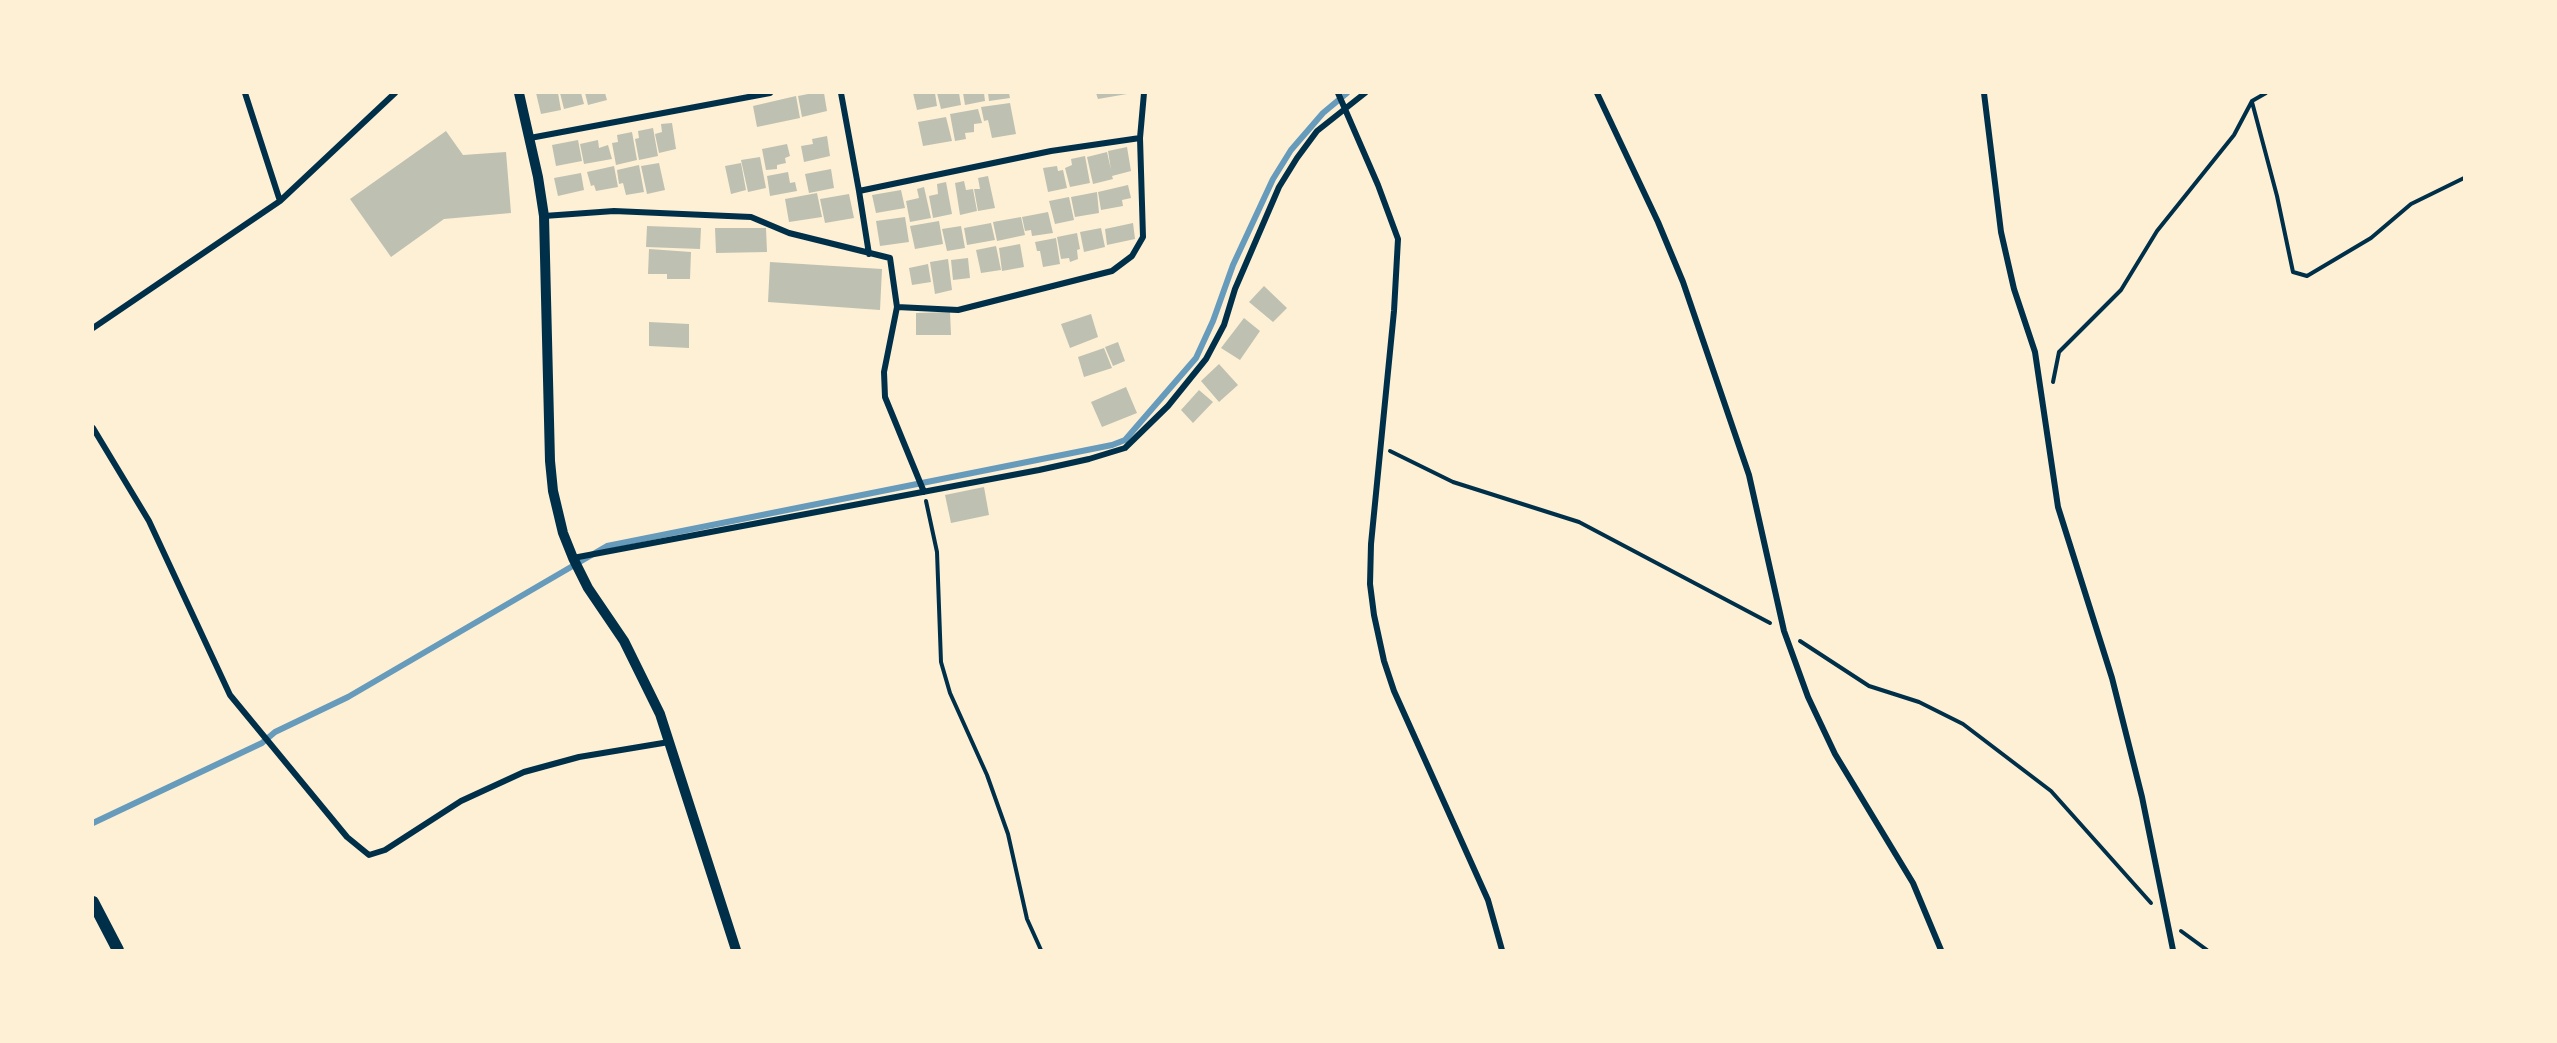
<!DOCTYPE html>
<html>
<head>
<meta charset="utf-8">
<style>
  body { margin:0 }
  #map { position:relative; width:2557px; height:1043px; overflow:hidden; background:#fdf0d5; font-family:Montserrat,sans-serif }
  canvas { display:block }
  .frame { position:absolute; inset:0; border:94px solid #fdf0d5; pointer-events:none }
</style>
</head>
<body>
<div id="map">
<canvas width="2557" height="1043"></canvas>
<div class="frame"></div>
</div>
<script>
const g = document.querySelector('canvas').getContext('2d');
g.lineJoin = 'round';
function trace(path, color, width, dash) {
  g.strokeStyle = color;
  g.lineWidth = width;
  g.lineCap = dash ? 'butt' : 'round';
  g.setLineDash(dash || []);
  g.stroke(path);
}
function fillPath(path, color) {
  g.fillStyle = color;
  g.fill(path, 'evenodd');
}
trace(new Path2D(`
  M93,823L262,743L275,732L348,697L607,546L1112,445L1125,440L1196,358L1213,321L1233,265L1273,179L1291,150L1323,113L1347,93`), '#669bbc', 6);
fillPath(new Path2D(`
  M536,93H558L561,110L541,114Z
  M560,93H581L584,104L564,109Z
  M585,93H605L607,100L588,105Z
  M813,93H824L827,111L802,117L798,96Z
  M913,93H935L937,106L917,110Z
  M937,93H959L961,105L941,109Z
  M963,93H984L985,101L965,105Z
  M988,93H1009L1010,98L989,101Z
  M1096,93H1127V94L1098,99Z
  M796,96L800,118L757,127L753,106Z
  M1010,103L1016,134L992,138L988,120L984,121L981,107Z
  M978,109L982,123L974,124V132L965,133L966,139L955,141L950,114Z
  M946,117L952,141L923,146L918,122Z
  M672,123L676,149L659,153L655,134L662,132L661,124Z
  M653,128L658,156L639,160L635,139L639,138L638,131Z
  M446,131L463,155L506,152L511,213L444,219L391,257L350,199Z
  M632,132L637,160L616,165L612,143L618,142L617,135Z
  M827,136L830,156L804,162L801,146L813,144L812,139Z
  M578,140L582,161L556,166L552,145Z
  M598,140L599,148L608,145L612,159L584,164L580,144Z
  M787,144L790,156L785,158L786,163L777,165V169L766,170L762,149Z
  M1127,147L1131,171L1112,176L1113,179L1093,184L1087,157L1107,152L1111,170L1108,151Z
  M1085,156L1090,183L1070,187L1065,168L1072,165L1071,159Z
  M760,157L766,188L748,192L741,160Z
  M659,163L665,190L647,194L641,166Z
  M741,163L746,190L731,194L725,166Z
  M639,165L644,192L626,195L623,183L619,184L617,170Z
  M614,166L618,187L596,191L594,185L591,186L587,172Z
  M1057,166L1058,171L1063,170L1067,188L1048,192L1043,168Z
  M831,169L834,188L809,193L805,174Z
  M788,172L790,183L795,182L797,191L770,196L767,176Z
  M581,173L584,190L558,196L554,178Z
  M988,176L995,208L978,211L974,189H980L978,178Z
  M964,181L966,190L973,189L977,211L960,215L955,183Z
  M946,182L952,214L933,218L929,196L938,194L937,184Z
  M1128,185L1131,198L1122,200L1123,206L1101,210L1098,192Z
  M924,187L931,218L910,222L906,201L919,198L917,189Z
  M901,190L905,208L876,213L872,195Z
  M1097,192L1099,213L1075,217L1071,197Z
  M817,193L822,217L789,222L785,199Z
  M849,194L854,218L825,223L820,199Z
  M1069,197L1074,220L1055,224L1049,201Z
  M1048,212L1053,233L1032,236L1031,230L1025,231L1022,217Z
  M905,217L909,242L880,246L876,221Z
  M1021,217L1025,235L997,241L993,222Z
  M939,221L943,244L915,249L910,226Z
  M991,223L995,240L967,245L964,228Z
  M1133,223L1135,239L1107,245L1105,229Z
  M647,226L701,228L700,249L646,247Z
  M961,226L965,248L947,251L942,229Z
  M715,228H766L767,252L716,253Z
  M1101,228L1105,247L1084,252L1080,232Z
  M1077,233L1080,249L1077,250L1078,259L1070,262L1069,258L1061,259L1057,237Z
  M1056,238L1060,264L1043,267L1040,251H1037L1035,242Z
  M1020,244L1024,267L1002,271L999,248Z
  M996,246L1001,270L981,273L976,250Z
  M649,249L691,252L690,279H667V274H648Z
  M968,258L970,278L953,280L951,260Z
  M948,259L952,290L935,294L930,262Z
  M770,262L882,269L880,310L768,302Z
  M928,264L931,282L912,285L909,268Z
  M1264,286L1287,308L1273,322L1249,302Z
  M950,312L951,335H916V313Z
  M1091,314L1098,337L1070,348L1061,324Z
  M1244,318L1260,331L1240,360L1221,348Z
  M649,322L689,324V348L649,346Z
  M1118,342L1125,361L1113,366L1105,347Z
  M1104,348L1112,368L1084,377L1078,357Z
  M1219,364L1238,385L1219,402L1201,381Z
  M1126,387L1137,413L1102,427L1091,402Z
  M1199,390L1213,402L1193,423L1181,410Z
  M984,487L989,515L951,523L945,495Z`), '#bec0b2');
trace(new Path2D(`
  M2252,102L2277,196L2293,272L2307,276L2371,238L2411,204L2464,178
  M2053,382L2059,352L2121,290L2157,231L2234,135L2252,101L2266,93
  M1390,451L1453,482L1579,522L1770,623
  M926,501L937,552L941,662L950,693L987,775L1008,834L1027,919L1041,950
  M1800,641L1869,686L1919,702L1963,724L2051,791L2151,903
  M2181,931L2207,950`), '#003049', 4);
trace(new Path2D(`
  M245,93L280,201
  M841,93L859,191L1051,151L1140,138
  M1338,93L1378,185L1398,239L1394,311L1371,544L1370,584L1374,615L1384,661L1394,691L1488,900L1502,950
  M1597,93L1658,222L1683,282L1749,475L1784,631L1808,697L1835,754L1913,883L1941,950
  M1984,93L2001,232L2014,289L2035,352L2058,507L2112,678L2142,797L2173,950
  M530,138L770,93
  M859,191L869,254
  M544,216L614,211L751,217L789,233L890,258L897,307L884,372L885,397L924,492
  M897,307L958,310L1112,271L1132,256L1143,237L1140,138L1144,93
  M93,328L280,201L395,93
  M93,428L149,521L230,695L347,837L369,855L385,850L461,801L524,772L579,757L669,742
  M573,558L1039,470L1089,459L1125,448L1168,406L1206,359L1224,325L1235,289L1279,187L1297,158L1317,131L1365,93`), '#003049', 6);
trace(new Path2D(`
  M519,93L538,177L544,216L550,461L553,491L563,533L573,558L588,588L624,641L660,714L736,950`), '#003049', 10);
trace(new Path2D(`
  M93,902L118,950`), '#003049', 12);
</script>
</body>
</html>
